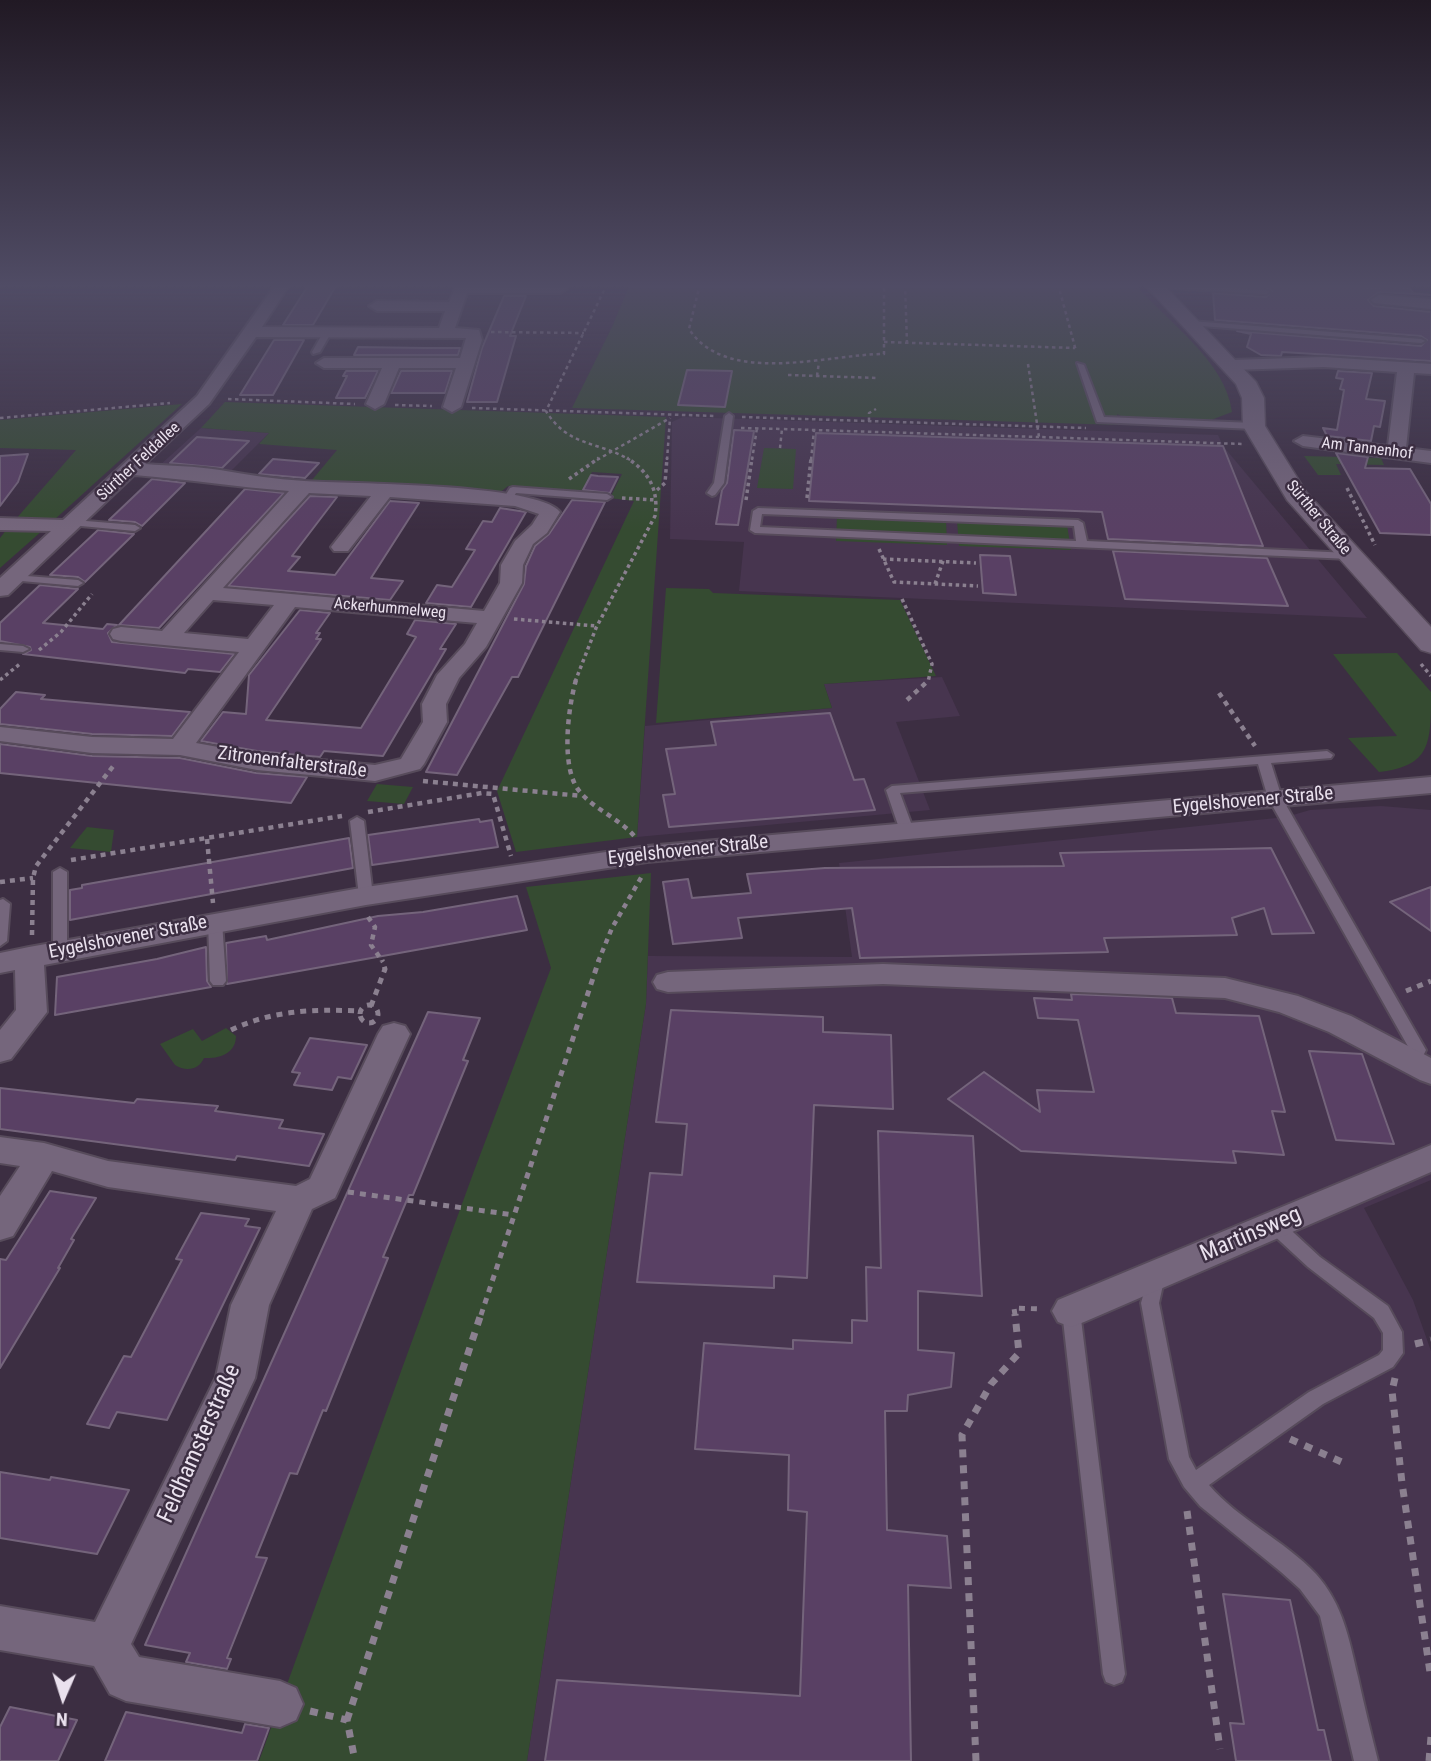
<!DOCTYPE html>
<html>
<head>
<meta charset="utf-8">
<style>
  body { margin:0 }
  #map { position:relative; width:1431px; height:1761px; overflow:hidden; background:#3c2e42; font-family:"Roboto Condensed",sans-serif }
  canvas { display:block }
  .north { position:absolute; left:28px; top:1663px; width:70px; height:70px; -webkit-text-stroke:5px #3c2e42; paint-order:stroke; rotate:183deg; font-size:19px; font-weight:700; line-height:28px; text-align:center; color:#eae1ee }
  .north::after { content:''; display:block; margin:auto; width:24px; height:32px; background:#eae1ee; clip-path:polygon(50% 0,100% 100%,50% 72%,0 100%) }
</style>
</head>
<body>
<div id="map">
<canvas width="1431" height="1761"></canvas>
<div class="north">N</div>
</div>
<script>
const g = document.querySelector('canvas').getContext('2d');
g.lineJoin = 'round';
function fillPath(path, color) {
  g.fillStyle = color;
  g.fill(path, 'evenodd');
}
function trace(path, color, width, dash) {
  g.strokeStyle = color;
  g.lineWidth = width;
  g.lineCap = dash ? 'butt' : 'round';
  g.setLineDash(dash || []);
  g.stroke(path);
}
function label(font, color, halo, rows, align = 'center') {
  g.font = font + ' "Roboto Condensed",sans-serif';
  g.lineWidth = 5;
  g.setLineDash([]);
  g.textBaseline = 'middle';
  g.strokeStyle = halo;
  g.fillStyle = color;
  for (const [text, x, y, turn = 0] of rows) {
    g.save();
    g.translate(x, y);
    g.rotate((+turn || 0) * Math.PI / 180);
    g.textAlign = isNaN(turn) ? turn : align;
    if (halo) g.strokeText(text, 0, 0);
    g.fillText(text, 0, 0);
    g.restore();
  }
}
fillPath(new Path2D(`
  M683,417L1218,435L1223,446L1367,618L739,591L744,542L670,539L672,422Z
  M201,428L269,433L231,471L159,466Z
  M942,677L960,716L896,722L930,810L637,837L645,726L832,708L824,684Z
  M1381,806L1431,810V1180L1364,1208L1413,1300L1431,1351V1761H527L646,1004L648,956L852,957L839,863L1286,817L1310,810Z`), '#47354f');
fillPath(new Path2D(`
  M630,284H1135C1167,322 1226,361 1232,412L1211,420L1123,417L1117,414L1119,425L572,408L612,327Z
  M225,402L666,417L637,837L516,852L497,791L634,501L610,498L622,474L592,472L582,492L508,486L498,494L312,480L337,450L259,444L269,433L201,428Z
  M182,404L54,520H15L76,450L0,448V420Z
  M764,448L796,449L793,489L757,488Z
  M1304,456L1381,458L1384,465L1336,464L1341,475H1318Z
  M837,516L946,520L947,545L836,541Z
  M957,521L1067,525L1071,550L959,546Z
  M7,529L43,530L0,568V538Z
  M666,588L709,589L713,593L900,600L936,676L824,684L832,708L656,723Z
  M1397,653L1431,692C1431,744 1431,766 1379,772L1348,738L1397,736L1333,654Z
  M377,784L413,787L404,804L367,801Z
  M87,827L114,830L111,852L70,848Z
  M651,873L646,1004L527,1761H259L474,1171L551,968L526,887Z
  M226,1028L236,1036C236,1053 220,1059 204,1058C199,1070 186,1072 175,1065L160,1044L193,1029L202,1041Z`), '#354b31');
const building = new Path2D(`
  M309,284H337L313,325H283Z
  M1212,284H1292L1380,288L1379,286L1410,288L1413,293L1431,295L1379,292L1368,300L1374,306L1431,312V361L1282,352L1281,356L1261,355L1247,347L1251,334L1237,331L1421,346L1427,340L1421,336L1215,320L1213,293L1266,297L1272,291L1266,287Z
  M504,296H526L510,336H516L497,402H467L482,348Z
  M274,340H304L273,395H240Z
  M358,347L425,348H460L458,355H354Z
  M687,370L732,371L725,407L678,405Z
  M346,371H378L365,398H336L347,376H343Z
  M401,371H452L445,393H391Z
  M1338,371L1372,373L1366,399L1385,401L1380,427L1374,426L1371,441L1327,436L1323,428L1337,430L1344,390L1340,389L1343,379L1336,378Z
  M734,430L754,431L738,525L716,524L722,490L727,483Z
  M816,433L1223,446L1263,546L1108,539L1102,512L809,501Z
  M197,437L249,441L222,468L170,463Z
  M1336,453L1368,457L1365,468L1410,469L1431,504V535L1380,533Z
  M28,454L18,482L0,506V456Z
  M273,459L319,463L305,478L259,474Z
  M591,475L598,476L618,477L610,493L583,490Z
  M152,479L185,483L142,526L135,522L109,520Z
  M245,489L284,493L159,628L119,625Z
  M310,496L337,497L292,556L300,557L288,571L335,575L390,501L419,503L371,578L403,581L390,600L228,586Z
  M572,500L605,502L518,677H512L457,775L426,772L524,584L526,566L535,546L549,534Z
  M500,508L526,512L471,607L426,603L437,585L452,587L475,550L466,549L483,521L492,522Z
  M98,530L134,534L85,582L78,577L50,575Z
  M1113,551L1267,558L1288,606L1125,599Z
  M980,555L1010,556L1016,595L983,593Z
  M40,585L78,589L43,623L103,629L107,624L117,625L108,633L112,642L234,654L220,672L188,669L185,673L23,654L31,650L30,647L0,641V623Z
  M300,610L330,613L316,633H320L316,639H321L266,720L361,728L416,637L407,634L415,620L456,624L440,649H446L383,756L324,751L320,757L257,751L201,741L223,712L246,714L249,675Z
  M16,692L45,695L41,699L190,712L172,736L92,734L0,724V709Z
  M830,713L854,780L864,779L875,810L669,827L663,795L675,794L666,749L716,745L711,722Z
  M0,744L92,756L180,758L256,773L307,777L291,803L0,773Z
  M479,819L480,822L492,820L498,847L372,865L368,835Z
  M349,838L353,868L70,920V890L82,888V885Z
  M1271,848L1314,933L1272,934L1264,908L1232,918L1237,935L1104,938L1108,952L860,958L852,908L738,918L742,938L673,944L663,882L688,879L692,898L751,893L747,874L825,868L1064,866L1060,853Z
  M1431,887V931L1390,902Z
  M517,896L527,930L227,984L226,943L266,936L267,940L378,916L423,912Z
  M206,947L207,981L211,987L55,1015L57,977L157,959Z
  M1071,994L1172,998L1176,1013L1259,1016L1285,1112L1272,1111L1284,1155L1233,1151L1236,1163L1021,1151L948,1099L984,1072L1040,1112L1037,1090L1094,1092L1078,1020L1038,1018L1034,998L1072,1000Z
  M671,1010L823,1017V1032L891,1035L893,1109L814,1105L807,1278L774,1276V1288L637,1282L650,1173L682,1175L687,1124L656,1122Z
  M428,1012L480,1018L463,1060L468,1061L413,1195H409L383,1257L388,1258L326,1411L323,1410L297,1474L290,1473L256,1557L267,1558L227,1658L231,1659L227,1669L186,1662L190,1653L145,1645Z
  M310,1038L367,1045L351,1079L338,1077L332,1090L294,1085L300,1073L292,1072Z
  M1309,1051L1362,1054L1394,1144L1336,1140Z
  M0,1088L134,1103L137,1099L218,1106L215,1111L283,1120L279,1128L324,1134L309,1166L237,1156L235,1160L0,1129Z
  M878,1131L973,1136L982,1296L918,1291V1350L954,1353L951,1387L908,1395L907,1411H885L887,1530L947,1536L951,1588L908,1585L911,1761H545L557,1680L800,1696L807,1512L788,1510L789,1455L695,1449L704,1343L793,1349V1340L852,1343V1320L867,1321L866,1267L881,1268Z
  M50,1191L96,1198L71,1239L74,1240L58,1268H60L0,1368V1259L6,1260Z
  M201,1213L249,1219L245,1226L260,1228L167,1420L117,1412L109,1428L87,1424L124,1356L131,1357L182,1260L176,1259Z
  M0,1472L50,1480L51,1477L129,1490L97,1554L0,1538Z
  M1223,1594L1290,1600L1318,1730H1324L1331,1761H1236L1230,1723L1244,1724Z
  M10,1707L77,1720L58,1761H0V1727Z
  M126,1712L242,1733L245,1724L269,1728L257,1761H105Z`);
fillPath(building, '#594064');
trace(building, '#74647b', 2);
const service = new Path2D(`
  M1151,284L1266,290L1270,292L1266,294L1154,287Z
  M1191,321L1421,339L1425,341L1421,343L1188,325V321Z
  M327,331L331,333L320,352L313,354L312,352L324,331Z
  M1077,363L1084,365L1104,417L1254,423L1258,426L1254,429L1097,422Z
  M729,413L733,416L724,483L715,495L712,496L707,493L714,483L725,416Z
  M513,487L607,494L612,497L607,500L516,493L510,503H504L502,501L510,488Z
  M758,508L1078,520L1083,523L1087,541L1350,553L1355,556L1350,559L755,533L750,530L753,511ZM762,514L1074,526L1076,541L760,527Z
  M74,520L135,525L140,528L135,531L70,525L69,523Z
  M14,575L78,580L83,583L78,586L10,580V576Z
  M0,644L23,646L29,649L23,652L0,650Z
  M1327,751L1333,755L1331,758L1271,763L1282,798L1426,1050L1419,1064H1407L1405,1060L1410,1050L1268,798L1258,764L900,793L914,831L907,835L900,831L886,790L892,786Z
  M357,817L364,821L373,896L366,901L359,896L350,821Z
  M60,868L67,872V951L60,956L53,951V872Z
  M3,899L10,904L7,941L0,946V900Z
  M215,916L222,921L226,981L223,985H213L210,981L208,921Z
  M1274,1218L1280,1220L1320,1257L1388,1306L1402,1332L1403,1353L1393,1367L1323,1404L1209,1485C1239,1520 1284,1540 1316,1574C1343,1604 1349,1639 1358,1677C1364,1705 1371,1733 1378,1761H1354L1320,1616L1300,1589L1281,1572L1200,1506L1184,1487L1169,1459L1141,1303L1150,1271L1156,1268L1162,1271L1165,1276L1159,1303L1189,1457L1196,1470L1309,1392L1379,1355L1383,1350V1333L1374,1318L1308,1267L1268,1230L1265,1225L1268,1220Z
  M1071,1303L1078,1305L1080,1311L1125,1674L1122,1682L1114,1685L1106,1682L1103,1674L1062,1311L1064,1305Z`);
const minor = new Path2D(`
  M276,284H290L262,327L439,328L445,311H377L369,306L377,301L449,302L456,286L461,285H560L567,289L560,293H467L455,328L479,330L482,340L461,407L452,412L443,407L456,368H399L384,404L375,409L366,404L382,368H324L316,363L324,358H460L466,338L256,337L209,404L145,464C170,466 195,466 220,470C248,475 275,479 304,481C346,484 539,483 560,512L547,533L533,544L523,565L522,583L486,647L459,678L446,704L447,722L424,764L420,769L375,781L257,770L180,755L92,753L0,741V727L92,737L173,739L239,652L121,641L113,639L110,634L113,629L121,627L162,631L289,491C237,487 186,479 134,475L8,595L0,596V578L51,531L0,530V518L63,520L197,396ZM309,493L371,496L331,547L334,551H348L390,497L515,506L539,514L532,525L515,541L501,565L500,583L484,611L223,588ZM213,600L274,605L248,639L184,633ZM295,607L477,623L465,644L437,675L422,704L423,722L401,759L375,765L257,754L196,743Z
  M1379,295L1431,299V309L1374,303L1371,300Z
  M1324,357L1431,364V374L1414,373L1406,448L1431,451V463L1303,446L1294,441L1303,436L1388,446L1397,372L1324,367L1232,370L1224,365L1232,360Z
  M1431,777V793L647,862L366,905L44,965L47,1012L11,1059L0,1062V1030L16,1010L15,970L0,973V953L29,947L366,887L647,846Z
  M883,964L1225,978L1298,996L1351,1016L1431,1058V1084L1420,1080L1329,1032L1279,1012L1225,998L883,984L668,992L657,989L653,982L657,975L668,972Z
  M394,1023L405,1026L410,1034L335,1198L312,1209L269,1305L255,1378L131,1644L139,1657L280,1681L296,1688L303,1704L296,1720L280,1727L126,1701L110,1694L94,1666L0,1650V1606L95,1622L216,1377L231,1305L276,1211L108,1187L52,1171L13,1236L0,1240V1196L20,1166L0,1163V1137L44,1143L108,1161L296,1186L310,1179L378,1034L383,1026Z
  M1431,1145V1172L1084,1322L1071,1327L1058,1322L1052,1311L1058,1300Z`);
const tertiary = new Path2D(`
  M1144,284H1163L1256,382L1264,398L1265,426L1306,492L1431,627V653L1421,650L1287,500L1243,426L1242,398L1236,384Z`);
trace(service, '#574b5b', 4);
trace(minor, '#574b5b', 4);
trace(tertiary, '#574b5b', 3);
trace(new Path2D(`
  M607,284L546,411C568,447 598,441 630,460
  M700,284L689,329C727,387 828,354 884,354V284
  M905,284L907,343
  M1058,284L1076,351
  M491,332L584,333
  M884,342L1075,348
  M1028,364L1039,437L1242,444
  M788,375L877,378
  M817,376L819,362
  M228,399L355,404
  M395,405L432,406
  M472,408L716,416
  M742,417L1086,428
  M0,418L170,403
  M869,421V413L876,409
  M741,428L782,429
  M780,448L782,429L1039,437
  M597,460L670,418
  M667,460L670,418
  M752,460L757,428
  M811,460L814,430`), '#8b8090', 2.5, [3.5, 3.5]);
trace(new Path2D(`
  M569,479L599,458
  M1347,488L1375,545
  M657,490L665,483L667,458
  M622,498L656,500
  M807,498L811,458
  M746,500L752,458
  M879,549L894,582L978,586
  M883,559L976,563
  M935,584L943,561
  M902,599L932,664L928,682
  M514,619L596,626
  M39,650L61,632L92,594
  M1421,664L1431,676
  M0,680L21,663
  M575,682L596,628L655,516C659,490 649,472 627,458`), '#8b8090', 3.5, [3.5, 3.5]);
trace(new Path2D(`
  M576,680C568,708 560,769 580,792C595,810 619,818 635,837
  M1219,693L1255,746
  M907,700L929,680
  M423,781L582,796
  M368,812L482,793L493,794L511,856
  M207,839L213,903
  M71,860L342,816
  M0,882L33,878
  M368,917L375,927L371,945L383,962
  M32,935L33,878L36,866L114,765
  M598,962L612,928L642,876`), '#8b8090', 4.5, [5, 5]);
trace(new Path2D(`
  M1406,991L1431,981
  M360 1014a9 9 0 1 1 18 0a9 9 0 1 1-18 0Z
  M371,1006L385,969L382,960
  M231,1030C273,1010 314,1009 360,1011
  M348,1192L514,1215
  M481,1315L599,960
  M1015,1315L1014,1308L1041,1309`), '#8b8090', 5, [6, 6]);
trace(new Path2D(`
  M1415,1344L1431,1340
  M1395,1378L1392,1391L1402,1483L1431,1679
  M1290,1439L1344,1463
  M1187,1511L1220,1749
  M310,1711L347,1720L355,1761
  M347,1720L481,1314
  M976,1761L962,1435L991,1384L1019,1353L1015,1314
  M1429,1761L1431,1737`), '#8b8090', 7, [8, 8]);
fillPath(service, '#75667c');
fillPath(minor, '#75667c');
fillPath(tertiary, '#75667c');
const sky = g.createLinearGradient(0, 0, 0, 530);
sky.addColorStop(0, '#211924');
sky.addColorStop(0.54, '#504c65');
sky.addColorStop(1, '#504c6500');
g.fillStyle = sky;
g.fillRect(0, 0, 1431, 530);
label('16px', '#eae1ee', '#3c2e42', [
  ["Am Tannenhof",1367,449,7],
  ["Sürther Feldallee",139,462,-43],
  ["Sürther Straße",1318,518,50],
  ["Ackerhummelweg",390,609,5]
]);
label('19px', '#eae1ee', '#3c2e42', [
  ["Zitronenfalterstraße",292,763,7],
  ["Eygelshovener Straße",1253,801,-5],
  ["Eygelshovener Straße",688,851,-6],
  ["Eygelshovener Straße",128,938,-11]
]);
label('23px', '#eae1ee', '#3c2e42', [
  ["Martinsweg",1251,1235,-23],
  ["Feldhamsterstraße",200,1444,-66]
]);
</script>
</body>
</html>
